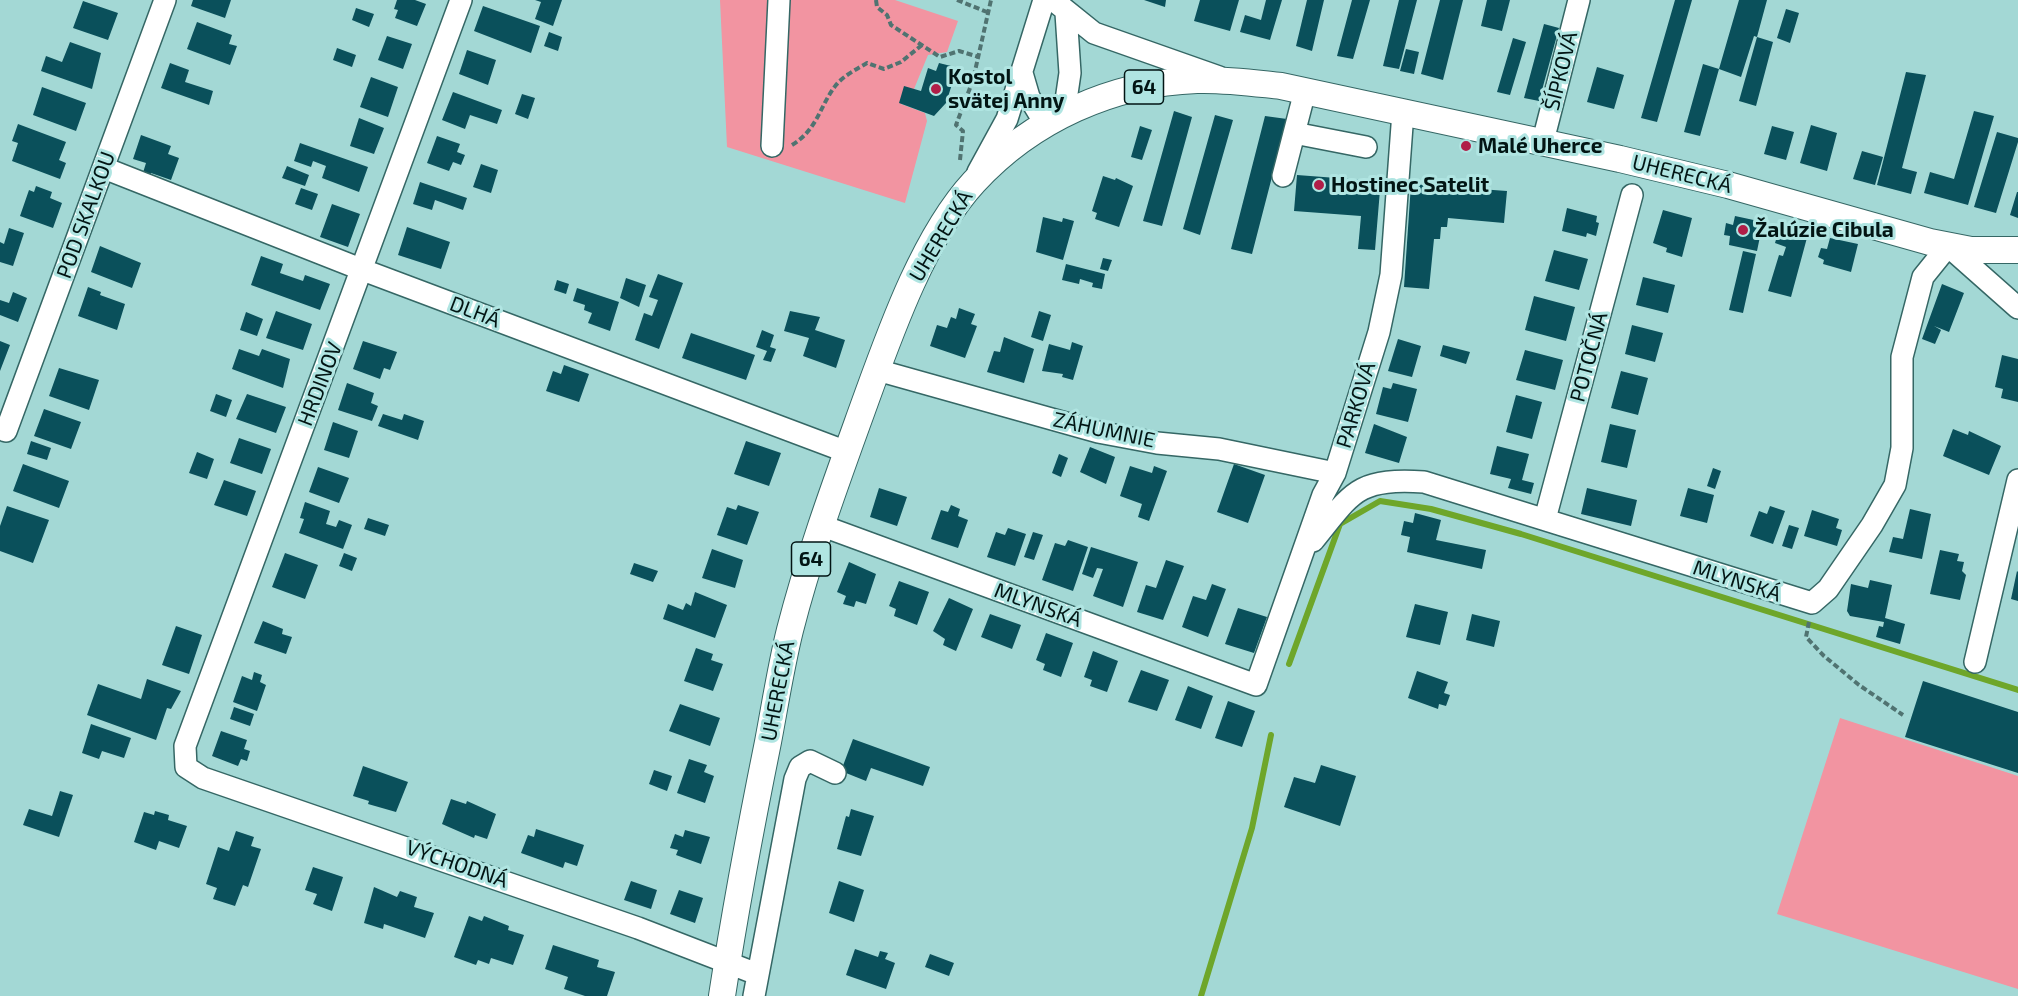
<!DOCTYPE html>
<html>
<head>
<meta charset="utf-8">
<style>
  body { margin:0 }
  canvas { display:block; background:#a3d8d5 }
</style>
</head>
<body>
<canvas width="2018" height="996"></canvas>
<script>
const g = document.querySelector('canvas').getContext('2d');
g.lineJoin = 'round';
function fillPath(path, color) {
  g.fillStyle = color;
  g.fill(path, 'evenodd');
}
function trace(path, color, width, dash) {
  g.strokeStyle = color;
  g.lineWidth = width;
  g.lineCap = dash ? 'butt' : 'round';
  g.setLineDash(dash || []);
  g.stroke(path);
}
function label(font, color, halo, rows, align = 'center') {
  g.font = font + ' "Exo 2",sans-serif';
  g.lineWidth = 6;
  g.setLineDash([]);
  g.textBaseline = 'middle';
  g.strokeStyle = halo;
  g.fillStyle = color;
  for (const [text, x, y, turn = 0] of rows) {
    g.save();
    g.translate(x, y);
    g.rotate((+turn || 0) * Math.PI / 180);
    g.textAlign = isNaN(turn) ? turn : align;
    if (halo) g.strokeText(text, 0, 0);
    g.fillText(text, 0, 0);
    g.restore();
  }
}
fillPath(new Path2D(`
  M720,0H895L958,21L947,52L928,55L914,89L901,104L925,113L927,121L905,203L727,147Z
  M1840,718L2018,776V989L1777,914Z`), '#f294a1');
trace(new Path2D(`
  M1289,664L1340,524L1380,501L1431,509L1521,534L2018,690
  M1201,996L1252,828L1271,735`), '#6ea62a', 6);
fillPath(new Path2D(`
  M193,0H231L225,18L191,6Z
  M397,0H415L426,4L417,26L395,18L398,10L394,9Z
  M535,0H562L553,26L535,19L541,2Z
  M1144,0H1166L1165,7Z
  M1200,0H1239L1230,31L1194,21Z
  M1266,0H1282L1270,40L1240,32L1245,15L1261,20Z
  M1307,0H1324L1312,51L1296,46Z
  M1352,0H1370L1353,59L1337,56Z
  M1399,0H1417L1399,69L1383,66Z
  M1440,0H1463L1443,80L1421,74Z
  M1487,0H1510L1502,31L1481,26Z
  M1675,0H1692L1657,122L1641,118Z
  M1739,0H1767L1757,37L1754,36L1741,77L1719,69Z
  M83,1L118,13L108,40L73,28Z
  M483,6L540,26L531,53L474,31Z
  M356,8L374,14L369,27L352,20Z
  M1786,9L1799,13L1790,43L1777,38Z
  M197,22L232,35L229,44L237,46L230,65L187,49Z
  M1544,24L1559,28L1539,101L1524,98Z
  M549,32L562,37L558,51L544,46Z
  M387,36L412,44L403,69L378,60Z
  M1757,37L1773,42L1756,106L1739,101Z
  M1513,38L1526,42L1510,95L1497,92Z
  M70,42L101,53L92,89L41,71L46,56L62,62Z
  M337,48L356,55L352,67L333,60Z
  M1406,49L1419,52L1414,74L1400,71Z
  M467,50L496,60L488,85L459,74Z
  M170,63L189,70L185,82L213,91L209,105L161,88Z
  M939,63L951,66L948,76L954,78L946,103L934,116L899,103L904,86L921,91L928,68L936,71Z
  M1703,64L1719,69L1700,136L1684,132Z
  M1597,67L1624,75L1614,109L1587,102Z
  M1906,72L1926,75L1902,168L1917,172L1911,194L1877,185Z
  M371,77L398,87L388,117L360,107Z
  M42,87L86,103L76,131L33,115Z
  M453,92L502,110L497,124L470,115L465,129L442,120Z
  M522,94L535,98L528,119L515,114Z
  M1174,111L1192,117L1162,226L1143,221Z
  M1974,111L1994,116L1968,205L1924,193L1930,172L1954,179Z
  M1215,115L1233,120L1200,235L1183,229Z
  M1265,116L1287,119L1252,254L1231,249Z
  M359,118L384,128L374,154L350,146Z
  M18,124L66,142L59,160L66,163L60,179L12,161L18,143L12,141Z
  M1811,125L1837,133L1827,171L1800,163Z
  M1140,126L1152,130L1142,160L1131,157Z
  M1772,126L1794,132L1786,160L1764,154Z
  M1997,132L2018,138V142L1996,213L1974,207Z
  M141,135L171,146L168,154L179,158L171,180L151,173L149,178L142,176L146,163L133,159Z
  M437,136L460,144L457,152L465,155L461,165L453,162L449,171L427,163Z
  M300,143L368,167L359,192L322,178L326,166L313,161L311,167L294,161Z
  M1862,151L1883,157L1875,185L1853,179Z
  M481,164L498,170L491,193L473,187Z
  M287,166L309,175L305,186L282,178Z
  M1297,175L1363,180V188L1380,190L1375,250L1358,249L1361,216L1294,211Z
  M1103,176L1115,180L1116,178L1133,186L1119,227L1095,219L1097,213L1092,211Z
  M420,182L467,198L463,210L435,200L432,210L413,204Z
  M1411,184L1507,191L1504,223L1448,218L1447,227H1441L1440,239H1434L1429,289L1404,287Z
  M36,186L52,192L50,198L62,203L53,228L20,216L29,190L34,192Z
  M301,188L318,194L312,210L295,204Z
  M2017,192H2018V218L2010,215Z
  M332,204L360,214L348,247L320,237Z
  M1567,208L1597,216L1596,222L1599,223L1596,236L1587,233L1586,237L1562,231Z
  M1663,210L1692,218L1682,257L1666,252L1667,248L1653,243Z
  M1735,216L1763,222L1757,251L1729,245L1730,236L1724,235L1726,223L1733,225Z
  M1043,217L1062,222L1063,218L1074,221L1063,260L1036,252Z
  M1780,226L1808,234L1791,297L1768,291L1779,255L1783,256L1786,247L1775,243Z
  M407,227L450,242L441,269L398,255Z
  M9,228L24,233L13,266L0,262V242L4,244Z
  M1830,238L1858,244L1851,272L1823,264L1824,260L1818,257L1821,248L1827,249Z
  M100,246L141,263L132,288L91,272Z
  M1554,250L1588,259L1579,290L1545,281Z
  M1743,251L1756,254L1743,313L1729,310Z
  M261,256L283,264L280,273L303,281L305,275L330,284L320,310L251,285Z
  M1103,258L1112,260L1108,271L1100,269Z
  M1066,264L1105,274L1102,289L1092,287L1093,283L1080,279L1079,284L1062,280Z
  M658,274L683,283L659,349L635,340L644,313L652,316L658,300L649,297Z
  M1643,277L1675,285L1668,313L1636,305Z
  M626,278L646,285L639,307L620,298Z
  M557,280L569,284L566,294L554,290Z
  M1942,284L1964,293L1949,332L1934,326L1941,330L1935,344L1922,339Z
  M88,287L101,292L100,295L125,304L117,330L78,316Z
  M577,288L619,302L610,331L588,323L592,313L584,310L585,305L573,301Z
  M13,292L27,298L18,322L0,315V300L9,303Z
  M1534,296L1575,307L1566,341L1525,330Z
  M959,308L975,314L971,324L977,326L965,358L930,346L937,325L947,328L951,317L956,319Z
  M276,311L312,324L303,350L266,338Z
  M790,311L820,317L815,330L845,340L836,368L803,356L809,338L784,331Z
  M1039,311L1051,315L1043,341L1031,337Z
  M246,312L263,319L257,336L240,330Z
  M1632,325L1663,333L1655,362L1625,354Z
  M762,330L774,335L770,347L776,349L771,362L763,360L767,351L756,347Z
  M691,333L755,355L746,380L682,358Z
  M1004,337L1034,349L1024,383L987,372L994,351L1000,352Z
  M1398,339L1421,346L1412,377L1388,371Z
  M0,341L10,345L0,371Z
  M363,341L397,352L390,370L384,368L380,379L353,369Z
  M1072,342L1083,346L1073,380L1062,377L1063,374L1042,371L1049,344L1070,350Z
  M1443,345L1470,352L1466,364L1440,356Z
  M239,349L259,356L262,349L290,359L283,388L232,369Z
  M1525,350L1563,360L1555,390L1516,380Z
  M2002,355L2018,359V402L2001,398L2003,389L1995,387Z
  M564,365L589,374L579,402L546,391L553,371L561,374Z
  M59,368L99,380L89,410L49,396Z
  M1621,371L1648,378L1638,415L1611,408Z
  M347,383L374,393L371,403L378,406L372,421L338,410Z
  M1393,383L1417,389L1408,422L1376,414L1383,387L1391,389Z
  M216,394L232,400L226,417L210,411Z
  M247,394L286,407L276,433L236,419Z
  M1516,395L1542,402L1532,439L1506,432Z
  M44,409L81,422L71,449L34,436Z
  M383,414L402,420L404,414L424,421L418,440L378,426Z
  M333,422L358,431L349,458L324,450Z
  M1374,424L1407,437L1399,463L1365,453Z
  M1610,424L1636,430L1627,468L1601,462Z
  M1953,429L1968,435L1969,431L2001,446L1989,475L1943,456Z
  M239,438L271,449L262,474L230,463Z
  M31,441L51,448L47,460L27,454Z
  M746,441L781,453L769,486L734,474Z
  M1497,446L1529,454L1522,480L1534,483L1531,494L1508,488L1511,479L1490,474Z
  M1090,447L1115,457L1106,484L1080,472Z
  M197,452L214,459L207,479L189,473Z
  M1059,454L1068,458L1061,477L1052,473Z
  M23,464L69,481L59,508L13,491Z
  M1234,464L1265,475L1248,523L1217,512Z
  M1130,466L1152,473L1154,466L1167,471L1149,521L1138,517L1142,504L1120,496Z
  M318,467L349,478L339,503L309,492Z
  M1713,468L1721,471L1715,489L1707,486Z
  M224,480L256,491L247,516L214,505Z
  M879,488L907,497L897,526L870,517Z
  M1587,488L1637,500L1631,526L1581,514Z
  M1688,488L1714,495L1707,523L1680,516Z
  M305,502L330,511L326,524L336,527L339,520L352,525L343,549L299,533L304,519L300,518Z
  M738,505L759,512L747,545L717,535L727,507L736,510Z
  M951,505L960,509L958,516L968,520L958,548L931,539L941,510L948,512Z
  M7,506L49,520L33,563L0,551V526Z
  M1770,506L1785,511L1773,544L1750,536L1759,511L1767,514Z
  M1910,509L1931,514L1922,559L1889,552L1893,537L1903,539Z
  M1812,510L1839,519L1836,528L1842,530L1837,546L1804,536Z
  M1415,513L1441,520L1436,540L1486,550L1482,569L1407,552L1410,537L1401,535L1404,521L1413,523Z
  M368,518L389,525L385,536L364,529Z
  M1789,525L1799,528L1792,549L1782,546Z
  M1008,528L1026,534L1015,566L987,557L996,532L1005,535Z
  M1033,532L1043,535L1034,560L1024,557Z
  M1068,540L1088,547L1073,591L1042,580L1055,543L1065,546Z
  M1091,547L1138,562L1123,607L1093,596L1103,569L1097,568L1093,578L1082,574Z
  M712,549L743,560L735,588L702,578Z
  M1940,550L1959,554L1957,561L1964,562L1962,571L1966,575L1960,600L1930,594Z
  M285,553L318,565L305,599L272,587Z
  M344,553L357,558L352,571L339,566Z
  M1166,560L1184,566L1163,620L1137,612L1146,585L1156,588Z
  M849,562L876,574L866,604L856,601L854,607L843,604L846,596L837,592Z
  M634,563L658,571L653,582L630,574Z
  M2017,571L2018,572V601L2011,599Z
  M1870,580L1892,585L1885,618L1905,624L1900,644L1876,637L1879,626L1883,627L1884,622L1850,616L1847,611L1851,584L1868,588Z
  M899,581L929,592L917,625L894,616L896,609L889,606Z
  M1212,584L1226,589L1208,637L1182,627L1193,596L1206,600Z
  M695,592L727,605L715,638L663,619L668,604L683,610L686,603L691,606Z
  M949,598L973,609L956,651L943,645L945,639L933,631Z
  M1415,604L1448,612L1440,645L1406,637Z
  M1238,608L1267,617L1254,653L1225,644Z
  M990,614L1021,625L1012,649L981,637Z
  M1472,614L1500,621L1494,647L1466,640Z
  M263,621L283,629L282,634L292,637L286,654L254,643Z
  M176,626L202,635L189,674L162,665Z
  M1046,633L1073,643L1061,677L1043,670L1045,664L1036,660Z
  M696,648L713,654L711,660L723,664L713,691L684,681Z
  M1093,651L1118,661L1107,692L1090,686L1092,680L1084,677Z
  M1141,670L1169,680L1157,711L1128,702Z
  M1417,671L1448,682L1444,693L1450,695L1446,706L1439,704L1438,709L1408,698Z
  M254,672L262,675L260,682L266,685L257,711L233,702L242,676L252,680Z
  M147,679L181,691L171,709L167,708L156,740L87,715L98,684L141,699Z
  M1923,681L2018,712V773L1905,737Z
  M1188,686L1213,696L1201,729L1175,720Z
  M1228,701L1255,711L1242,747L1215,738Z
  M680,704L720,718L710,746L669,731Z
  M234,707L254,714L250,726L230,719Z
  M91,724L131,738L124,758L102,751L99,759L82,753Z
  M221,731L247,740L244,749L250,751L247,761L241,759L238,766L212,756Z
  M853,739L930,767L923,786L871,768L866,781L841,771Z
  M689,759L707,765L704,772L714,776L705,803L677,793Z
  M1321,765L1356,776L1340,826L1284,807L1294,777L1315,783Z
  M363,766L408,782L396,812L368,804L369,801L353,796Z
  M654,770L672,776L667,791L649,784Z
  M60,791L73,795L59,837L23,825L29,809L52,816Z
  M451,799L466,804L467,801L496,814L487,839L475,835L474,838L442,824Z
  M851,809L874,816L861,856L837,849L846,816L849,817Z
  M155,811L169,815L168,820L187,826L179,848L159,841L156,850L134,842L144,812L154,815Z
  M536,829L584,845L577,866L565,862L563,868L521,853L528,835L534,837Z
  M685,830L710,837L701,864L676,855L678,850L670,848L675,834L683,837Z
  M236,831L254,837L251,846L261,849L248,887L243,885L235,906L213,899L217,888L206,884L218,847L229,851Z
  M313,867L343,877L332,911L313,904L317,894L305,890Z
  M631,881L657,890L651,909L624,900Z
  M839,881L864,890L854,922L829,913Z
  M374,887L397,897L400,891L417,897L414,907L434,913L425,938L384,924L383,929L364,923Z
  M679,890L703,898L695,923L670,914Z
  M469,916L482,921L484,916L509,926L508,930L524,935L513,965L491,958L489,964L478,960L476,965L454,957Z
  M553,945L599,960L597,967L615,972L607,996H585L564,989L568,977L545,969Z
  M855,949L878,957L880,951L888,953L885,959L895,963L886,989L846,975Z
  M930,954L954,963L949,976L925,967Z`), '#0a505b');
const minor = new Path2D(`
  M461,0L185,746L186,767L203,778L638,928L757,974
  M1053,0L1094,33L1219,77
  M1022,73L1029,97L1046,125
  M1064,114L1070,73L1066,13
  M1294,133L1366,147
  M1543,141L1579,0
  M772,146L779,0
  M104,168L363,270L847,452
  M978,172L1007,119L1044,0
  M1283,176L1305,91
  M877,370L1098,432L1157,443L1219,449L1335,473
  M6,431L165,0
  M1545,519L1632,195
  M820,525L1256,685L1323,495L1335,473L1379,332L1391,275L1403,112
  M1313,541C1353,492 1356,478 1424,482L1812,603L1828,589L1872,525L1895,485L1902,448V357L1923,277L1948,246L2018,308
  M1975,662L2018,480
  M754,996L795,779L800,767L810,761L835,773`);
const major = new Path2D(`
  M722,996C735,911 751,826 768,742C775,705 781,666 790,630C810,552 838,477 865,402C890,333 924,236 974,182C1032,119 1113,83 1197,80C1225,79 1253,83 1281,86L1620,159L1728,185L1930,242L1971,250H2018`);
trace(minor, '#356765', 24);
trace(major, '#356765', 28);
trace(new Path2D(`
  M876,0L877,7L887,15L891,25L940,57L959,51L979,57
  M957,0L987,12
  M792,145C818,129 819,107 836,85C843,76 857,69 867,63L884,69L901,62L922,45
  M960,160L963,131L956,125L973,80L991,0
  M1809,622L1806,637L1824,656L1859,685L1903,715`), '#507371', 4, [6, 3]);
trace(minor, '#fff', 21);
trace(major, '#fff', 26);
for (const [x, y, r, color] of [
  [936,89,6,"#b01e48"],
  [1466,146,6,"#b01e48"],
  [1319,185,6,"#b01e48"],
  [1743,230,6,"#b01e48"]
]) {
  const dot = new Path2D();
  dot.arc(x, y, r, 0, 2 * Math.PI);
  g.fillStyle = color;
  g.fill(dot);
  trace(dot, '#b0e5e2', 2);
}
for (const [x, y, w] of [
  [1144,87,39],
  [811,559,39]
]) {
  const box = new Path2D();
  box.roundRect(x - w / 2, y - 17, w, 34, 4.5);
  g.fillStyle = '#b0e5e2';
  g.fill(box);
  trace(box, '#021514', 1.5);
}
label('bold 20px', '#021514', null, [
  ["64",1144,87],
  ["64",811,559]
]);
label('21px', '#021514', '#b0e5e2', [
  ["ŠÍPKOVÁ",1561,71,-76],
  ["UHERECKÁ",1682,174,14],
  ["POD SKALKOU",86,215,-70],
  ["UHERECKÁ",941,236,-59],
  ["DLHÁ",475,312,21],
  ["POTOČNÁ",1589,357,-75],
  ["HRDINOV",320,384,-69],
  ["PARKOVÁ",1356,405,-73],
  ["ZÁHUMNIE",1104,430,12],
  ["MLYNSKÁ",1737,581,18],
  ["MLYNSKÁ",1038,605,20],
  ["UHERECKÁ",778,691,-79],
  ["VÝCHODNÁ",457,864,19]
]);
label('bold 21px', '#021514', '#b0e5e2', [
  ["Kostol",948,77],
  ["svätej Anny",948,101],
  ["Malé Uherce",1478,146],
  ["Hostinec Satelit",1331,185],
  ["Žalúzie Cibula",1755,230]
], 'left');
</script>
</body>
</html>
